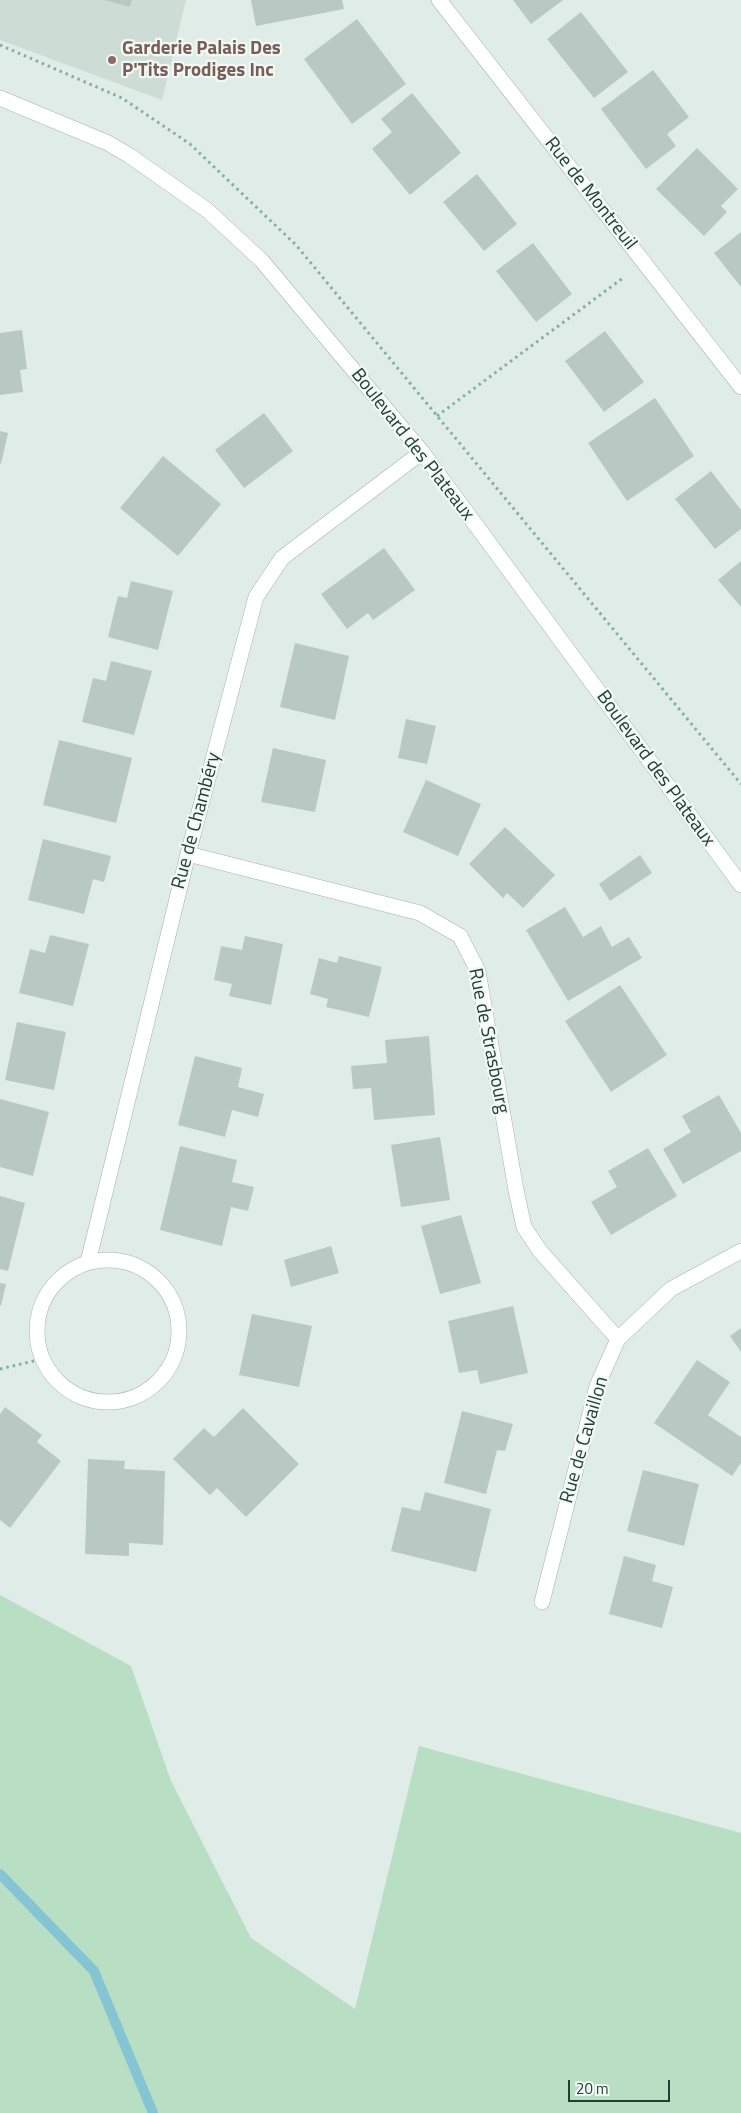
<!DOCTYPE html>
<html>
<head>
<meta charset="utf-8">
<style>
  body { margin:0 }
  #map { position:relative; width:741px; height:2113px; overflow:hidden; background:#e0ece7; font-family:"Titillium Web",sans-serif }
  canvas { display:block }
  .scale { position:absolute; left:568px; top:2080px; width:102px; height:22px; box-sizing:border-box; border:2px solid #203d36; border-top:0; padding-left:6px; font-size:15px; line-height:18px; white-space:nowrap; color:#203d36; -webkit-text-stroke:4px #f1f8f5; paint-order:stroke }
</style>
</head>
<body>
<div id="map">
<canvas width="741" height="2113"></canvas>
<div class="scale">20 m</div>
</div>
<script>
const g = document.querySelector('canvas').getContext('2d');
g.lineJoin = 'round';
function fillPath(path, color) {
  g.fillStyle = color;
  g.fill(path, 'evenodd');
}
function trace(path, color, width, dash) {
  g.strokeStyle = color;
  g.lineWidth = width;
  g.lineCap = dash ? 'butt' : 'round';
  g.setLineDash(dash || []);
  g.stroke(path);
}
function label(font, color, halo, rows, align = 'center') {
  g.font = font + ' "Titillium Web",sans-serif';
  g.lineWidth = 4.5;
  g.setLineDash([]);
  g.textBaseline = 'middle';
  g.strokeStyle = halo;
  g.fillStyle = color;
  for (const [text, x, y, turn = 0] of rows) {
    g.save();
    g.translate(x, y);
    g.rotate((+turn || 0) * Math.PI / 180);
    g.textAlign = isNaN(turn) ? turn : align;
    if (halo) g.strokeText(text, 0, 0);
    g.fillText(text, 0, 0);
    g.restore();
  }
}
fillPath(new Path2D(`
  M0,0H186L162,100L0,40Z`), '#cedcd6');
fillPath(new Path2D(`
  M0,1595L131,1666L171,1781L251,1938L355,2009L419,1746L741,1833V2113H0Z`), '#b8dec3');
trace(new Path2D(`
  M0,1874L94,1971L153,2113`), '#85c5d3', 10);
fillPath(new Path2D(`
  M104,0H132L130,7Z
  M251,0H342L344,9L256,26Z
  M513,0H563L531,24Z
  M581,12L628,72L594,98L547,39Z
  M357,19L406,84L352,124L304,59Z
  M653,70L689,117L667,134L676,146L646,169L601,109Z
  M412,93L461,153L410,195L372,149L392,132L381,119Z
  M697,148L738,189L721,206L727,212L704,236L656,189Z
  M477,174L517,224L484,251L443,202Z
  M741,232V287L714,253Z
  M533,243L572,294L536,322L496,271Z
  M22,330L27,369L20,370L23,392L0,395V333Z
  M605,331L644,382L604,412L565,361Z
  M655,398L694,456L627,501L588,443Z
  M264,413L293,451L244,488L215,450Z
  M0,431L8,433L1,464L0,463Z
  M163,456L221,504L178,556L120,508Z
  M711,471L741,510V529L715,549L675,499Z
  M384,548L415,590L373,620L368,613L347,629L321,594Z
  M741,561V607L718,580Z
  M131,581L173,591L158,650L108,637L118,596L127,598Z
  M295,643L349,656L335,720L280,707Z
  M111,661L152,671L134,735L82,722L93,678L106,681Z
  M406,719L436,726L427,764L398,758Z
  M59,740L132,758L116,823L43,805Z
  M273,748L326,760L315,812L261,802Z
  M426,780L481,804L458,856L403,832Z
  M505,827L555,875L523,908L507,893L503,898L469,864Z
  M43,839L111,856L104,882L93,879L84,914L28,900Z
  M640,855L652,873L610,901L599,884Z
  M565,907L583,937L601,926L612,947L629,937L642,958L568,1001L526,930Z
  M50,935L89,944L73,1006L19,993L30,949L45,953Z
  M245,936L283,944L271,1005L229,996L232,984L214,980L221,946L242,950Z
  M339,956L382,967L369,1017L326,1007L328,999L310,994L319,958L337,963Z
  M620,985L667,1055L611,1092L565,1021Z
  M17,1022L66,1032L54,1090L5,1080Z
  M429,1036L435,1115L374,1120L371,1088L353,1089L351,1066L387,1063L385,1040Z
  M195,1056L242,1068L238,1087L264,1094L258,1117L232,1110L225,1137L178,1125Z
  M719,1095L741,1133V1151L683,1184L663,1149L691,1132L682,1116Z
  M0,1099L49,1112L33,1176L0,1167Z
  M440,1137L450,1200L401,1207L391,1145Z
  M180,1146L237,1160L232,1182L254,1187L248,1211L231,1207L222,1246L160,1230Z
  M648,1148L677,1196L611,1235L591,1202L617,1187L608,1171Z
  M0,1196L25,1203L8,1271L0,1269Z
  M461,1215L481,1283L440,1294L421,1226Z
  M331,1246L339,1273L291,1287L284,1260Z
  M0,1283L6,1284L1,1306L0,1305Z
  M513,1306L528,1373L480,1384L477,1370L459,1373L448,1321Z
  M252,1314L312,1326L299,1387L239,1375Z
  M741,1328V1352L730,1336Z
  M697,1360L730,1382L708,1415L741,1437V1463L732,1476L654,1423Z
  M5,1407L42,1435L37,1442L61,1461L10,1528L0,1520V1414Z
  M243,1408L299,1464L246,1517L217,1488L210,1495L173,1459L204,1428L214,1437Z
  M462,1411L513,1424L505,1451L497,1450L486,1494L444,1483Z
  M88,1459L125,1461L124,1469L165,1471L163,1545L129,1543V1556L85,1554Z
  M643,1470L699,1484L684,1546L627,1531Z
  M425,1492L491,1509L476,1572L391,1551L402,1507L420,1511Z
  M624,1556L656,1565L652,1581L673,1587L662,1628L609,1614Z`), '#b8c9c3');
const minor = new Path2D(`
  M439,0L741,387
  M0,98L108,143L130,156L207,210L262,261L422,452L741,885
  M188,854L420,913L460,936L478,971L516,1190L524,1227L540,1251L618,1339
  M37 1331a71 71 0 1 1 142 0a71 71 0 1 1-142 0Z
  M88,1262L188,854L256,597L282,558L422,452
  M542,1602L597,1386L618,1339L671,1289L741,1251`);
trace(minor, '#a3b4ae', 16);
trace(new Path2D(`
  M0,45L122,98L190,144L296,245L741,784
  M437,416L623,278
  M0,1369L42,1359`), '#7fb1a2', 3, [2.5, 4]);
trace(minor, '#fff', 15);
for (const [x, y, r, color] of [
  [112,60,5,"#8d6e63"]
]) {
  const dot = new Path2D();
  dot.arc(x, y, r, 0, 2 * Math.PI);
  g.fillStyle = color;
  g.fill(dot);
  trace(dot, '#f1f8f5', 2);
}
label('bold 19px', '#785e54', '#f1f8f5', [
  ["Garderie Palais Des",122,49],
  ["P'Tits Prodiges Inc",122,71]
], 'left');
label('19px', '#203d36', '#f1f8f5', [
  ["Rue de Montreuil",590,194,52],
  ["Boulevard des Plateaux",412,445,52],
  ["Boulevard des Plateaux",655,769,54],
  ["Rue de Chambéry",197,821,-75],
  ["Rue de Strasbourg",488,1041,79],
  ["Rue de Cavaillon",585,1440,-74]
]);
</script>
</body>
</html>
